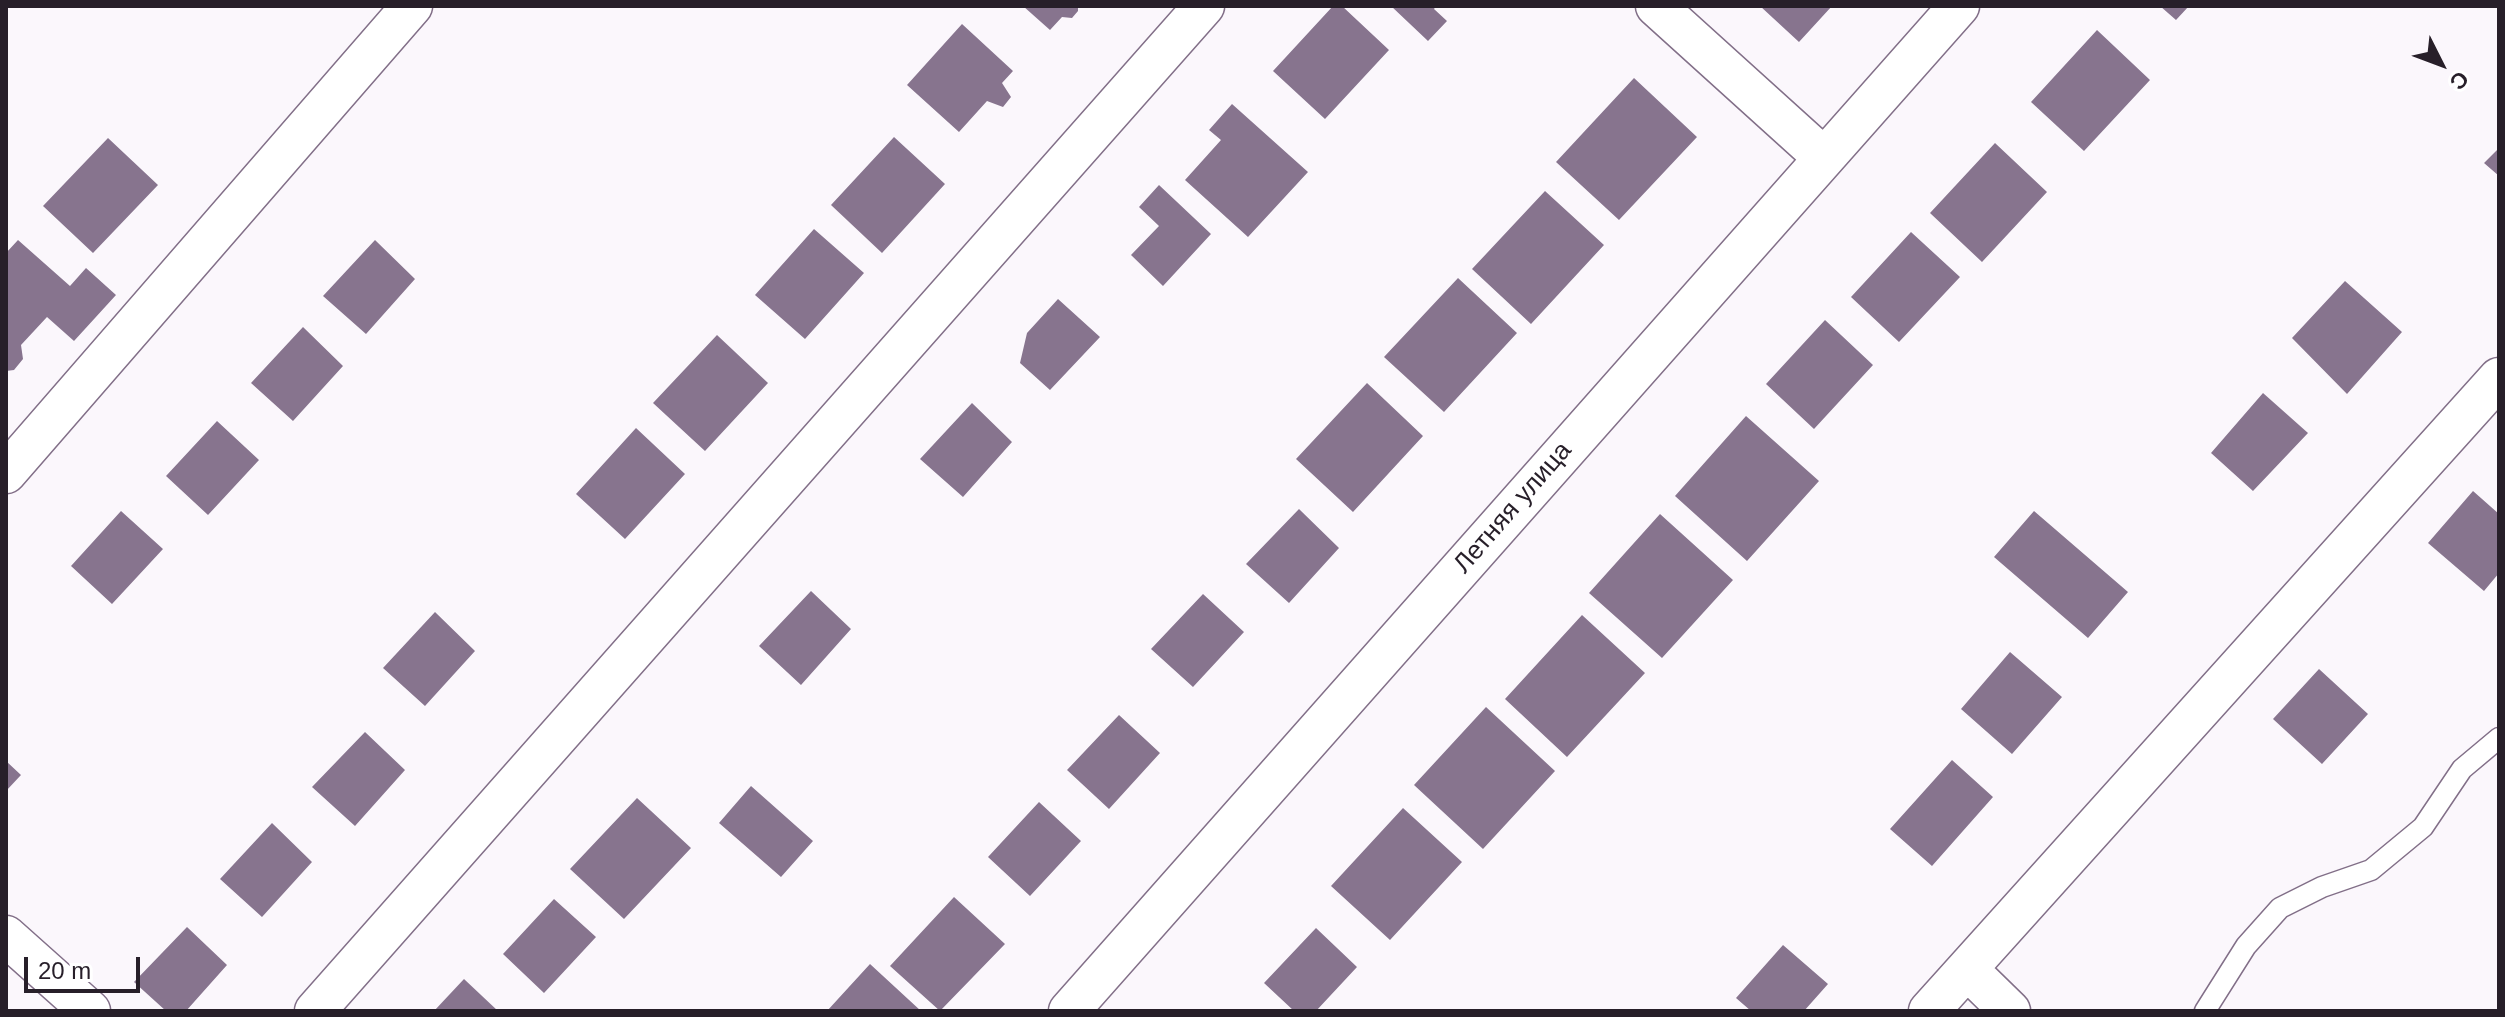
<!DOCTYPE html>
<html>
<head>
<meta charset="utf-8">
<style>
  body { margin:0 }
  #map { position:relative; width:2505px; height:1017px; overflow:hidden; background:#fbf7fc; font-family:Helvetica,sans-serif }
  canvas { display:block }
  .frame { position:absolute; inset:0; border:8px solid #271f29; pointer-events:none }
  .north { position:absolute; left:2401px; top:24px; width:80px; height:80px; -webkit-text-stroke:6px #fff; paint-order:stroke; rotate:132deg; font-size:22px; font-weight:700; line-height:32px; text-align:center; color:#271f29 }
  .north::after { content:''; display:block; margin:auto; width:28px; height:36px; background:#271f29; clip-path:polygon(50% 0,100% 100%,50% 72%,0 100%) }
  .scale { position:absolute; left:24px; top:957px; width:116px; height:36px; box-sizing:border-box; border:4px solid #271f29; border-top:0; padding-left:10px; font-size:24px; line-height:28px; white-space:nowrap; color:#271f29; -webkit-text-stroke:6px #fff; paint-order:stroke }
</style>
</head>
<body>
<div id="map">
<canvas width="2505" height="1017"></canvas>
<div class="frame"></div>
<div class="north">С</div>
<div class="scale">20 m</div>
</div>
<script>
const g = document.querySelector('canvas').getContext('2d');
g.lineJoin = 'round';
function fillPath(path, color) {
  g.fillStyle = color;
  g.fill(path, 'evenodd');
}
function trace(path, color, width, dash) {
  g.strokeStyle = color;
  g.lineWidth = width;
  g.lineCap = dash ? 'butt' : 'round';
  g.setLineDash(dash || []);
  g.stroke(path);
}
function label(font, color, halo, rows, align = 'center') {
  g.font = font + ' Helvetica,sans-serif';
  g.lineWidth = 6;
  g.setLineDash([]);
  g.textBaseline = 'middle';
  g.strokeStyle = halo;
  g.fillStyle = color;
  for (const [text, x, y, turn = 0] of rows) {
    g.save();
    g.translate(x, y);
    g.rotate((+turn || 0) * Math.PI / 180);
    g.textAlign = isNaN(turn) ? turn : align;
    if (halo) g.strokeText(text, 0, 0);
    g.fillText(text, 0, 0);
    g.restore();
  }
}
fillPath(new Path2D(`
  M1023,6H1078V11L1072,18L1062,17L1050,30Z
  M1333,6H1342L1389,50L1325,119L1273,71Z
  M1391,6H1436L1434,9L1447,21L1428,41Z
  M1760,6H1832L1799,42Z
  M2160,6H2189L2176,20Z
  M962,24L1013,71L1002,83L1011,97L1003,107L987,101L959,132L907,85Z
  M2097,30L2150,80L2084,151L2031,102Z
  M1634,78L1697,137L1619,220L1556,162Z
  M1232,104L1308,172L1248,237L1185,180L1221,140L1209,130Z
  M894,137L945,184L882,253L831,205Z
  M108,138L158,185L93,253L43,206Z
  M1995,143L2047,192L1982,262L1930,213Z
  M2499,148V176L2484,163Z
  M1159,185L1211,234L1163,286L1131,255L1159,226L1139,207Z
  M1545,191L1604,245L1531,324L1472,269Z
  M814,229L864,273L805,339L755,295Z
  M1911,232L1960,277L1899,342L1851,297Z
  M18,240L70,286L86,268L116,295L74,341L47,317L21,345L23,359L14,370L6,371V253Z
  M375,240L415,279L366,334L323,296Z
  M1458,278L1517,333L1444,412L1384,357Z
  M2345,281L2402,332L2347,394L2292,338Z
  M1058,299L1100,337L1050,390L1020,363L1027,333Z
  M1825,320L1873,365L1814,429L1766,384Z
  M303,327L343,366L293,421L251,383Z
  M717,335L768,383L705,451L653,403Z
  M1367,383L1423,436L1353,512L1296,459Z
  M2263,393L2308,433L2253,491L2211,453Z
  M972,403L1012,442L963,497L920,459Z
  M1746,416L1819,481L1747,561L1675,496Z
  M217,421L259,460L208,515L166,476Z
  M636,428L685,474L625,539L576,494Z
  M2473,491L2499,514V573L2484,591L2428,543Z
  M1299,509L1339,548L1289,603L1246,564Z
  M121,511L163,549L112,604L71,566Z
  M2034,511L2128,592L2088,638L1994,557Z
  M1660,514L1733,580L1662,658L1589,593Z
  M811,591L851,629L801,685L759,646Z
  M1203,594L1244,632L1193,687L1151,649Z
  M435,612L475,651L425,706L383,668Z
  M1582,615L1645,673L1567,757L1505,699Z
  M2010,652L2062,697L2012,754L1961,709Z
  M2319,669L2368,714L2322,764L2273,719Z
  M1486,707L1555,771L1483,849L1414,785Z
  M1119,715L1160,753L1109,809L1067,770Z
  M365,732L405,770L355,826L312,787Z
  M1952,760L1993,797L1932,866L1890,829Z
  M6,761L21,775L6,791Z
  M751,786L813,841L781,877L719,823Z
  M637,798L691,848L624,919L570,869Z
  M1039,802L1081,841L1030,896L988,857Z
  M1403,808L1462,862L1390,940L1331,886Z
  M272,823L312,862L262,917L220,879Z
  M954,897L1005,944L940,1011L890,966Z
  M554,899L596,937L544,993L503,954Z
  M187,927L227,965L186,1011H166L134,982Z
  M1316,928L1357,967L1316,1011H1294L1264,983Z
  M1783,945L1828,984L1804,1011H1751L1736,998Z
  M870,964L921,1011H827Z
  M464,979L498,1011H434Z`), '#87748e');
const lane = new Path2D(`
  M2205,1011L2246,946L2280,908L2322,887L2371,870L2423,827L2462,769L2499,738`);
const street = new Path2D(`
  M1656,6L1823,157
  M6,473L412,6
  M6,936L90,1011
  M1967,969L2010,1011
  M315,1011L1204,6
  M1069,1011L1959,6
  M1929,1011L2499,378`);
trace(lane, '#826f88', 23);
trace(street, '#826f88', 43);
trace(lane, '#fff', 20);
trace(street, '#fff', 40);
label('26px', '#271f29', '#fff', [
  ["Летняя улица",1513,508,-49]
]);
</script>
</body>
</html>
